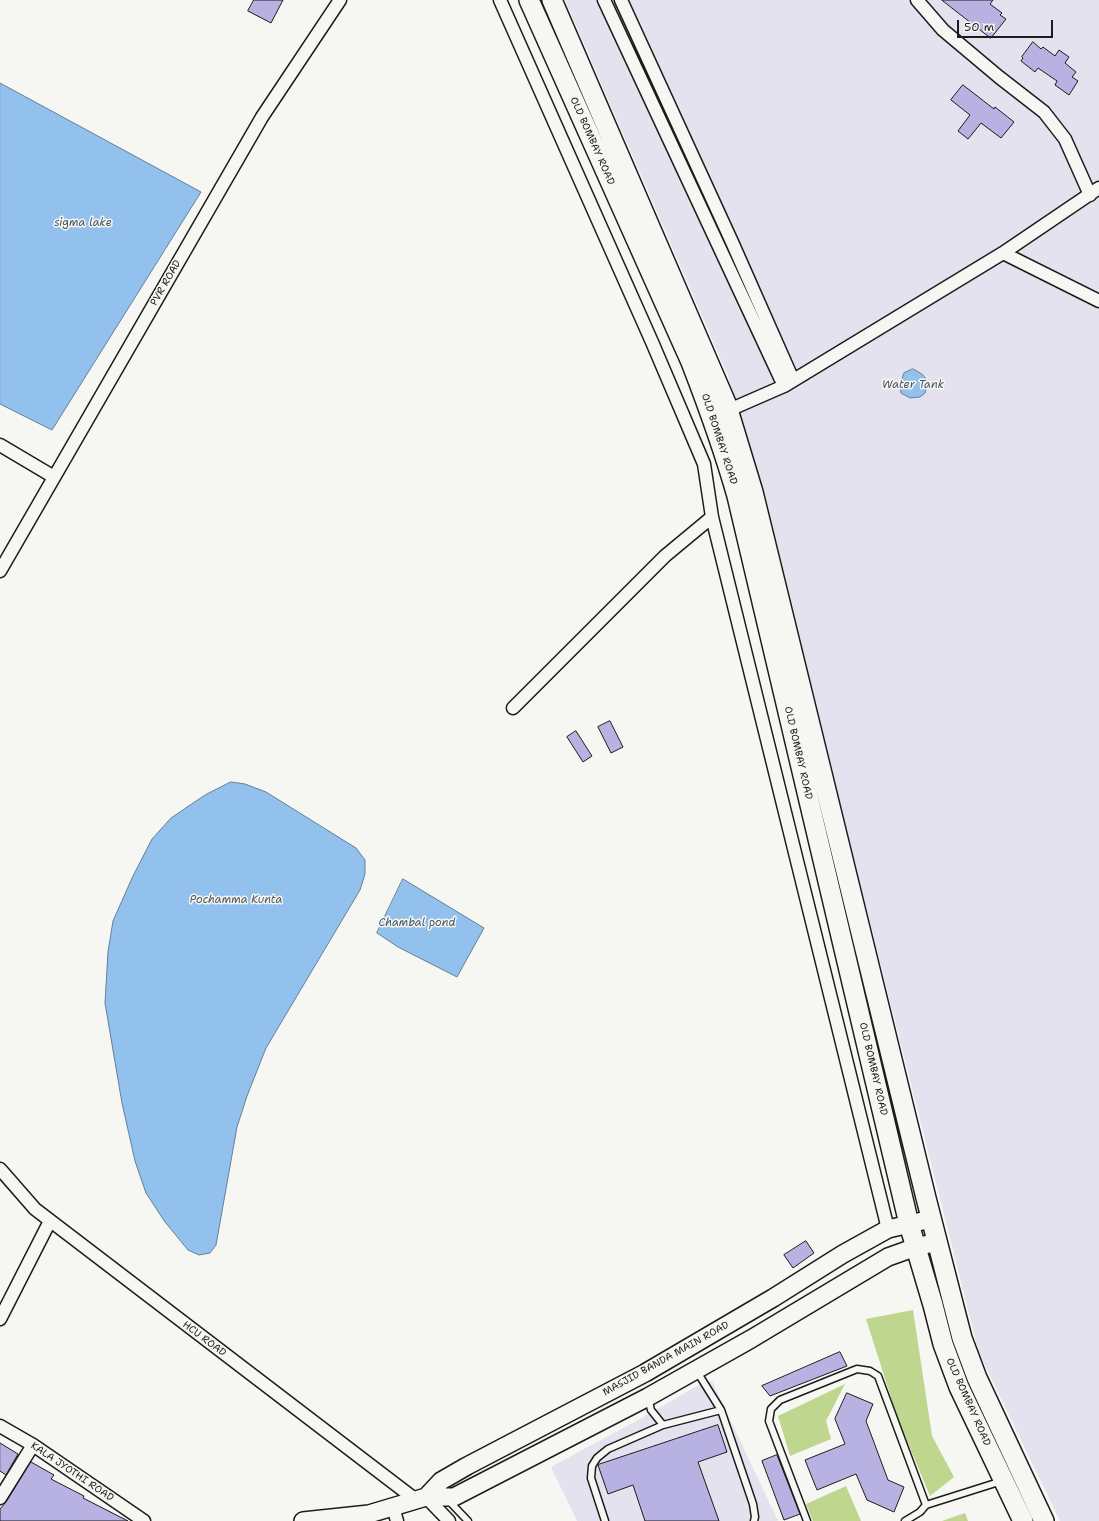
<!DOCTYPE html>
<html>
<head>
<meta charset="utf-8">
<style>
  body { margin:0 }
  #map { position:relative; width:1099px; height:1521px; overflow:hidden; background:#f6f6f2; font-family:"Shantell Sans",sans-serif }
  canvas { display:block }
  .scale { position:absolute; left:957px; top:20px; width:96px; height:18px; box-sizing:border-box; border:2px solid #1c1c1c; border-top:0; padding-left:5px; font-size:12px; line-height:14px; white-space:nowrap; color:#1c1c1c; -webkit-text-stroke:3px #f6f6f2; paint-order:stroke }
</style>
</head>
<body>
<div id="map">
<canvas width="1099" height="1521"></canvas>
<div class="scale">50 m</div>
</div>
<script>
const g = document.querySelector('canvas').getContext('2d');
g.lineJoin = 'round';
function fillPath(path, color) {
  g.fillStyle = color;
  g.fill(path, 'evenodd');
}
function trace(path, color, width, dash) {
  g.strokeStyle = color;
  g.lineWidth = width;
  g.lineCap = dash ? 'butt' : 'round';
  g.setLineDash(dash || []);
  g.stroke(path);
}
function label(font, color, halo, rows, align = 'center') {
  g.font = font + ' "Shantell Sans",sans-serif';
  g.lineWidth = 3;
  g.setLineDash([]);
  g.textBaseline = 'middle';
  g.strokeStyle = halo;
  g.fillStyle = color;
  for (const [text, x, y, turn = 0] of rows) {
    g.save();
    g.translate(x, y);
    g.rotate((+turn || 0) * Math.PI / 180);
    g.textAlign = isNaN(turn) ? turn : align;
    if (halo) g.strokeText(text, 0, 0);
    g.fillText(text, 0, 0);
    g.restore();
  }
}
fillPath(new Path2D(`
  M565,0H1099V1521H1060L979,1353L762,495L728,376Z
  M712,1381L778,1521H577L551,1467L640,1419L697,1386Z`), '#e3e2ee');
fillPath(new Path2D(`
  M913,1310L932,1436L954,1477L930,1496L898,1419L866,1319Z
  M845,1384L826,1421L831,1439L790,1456L778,1416Z
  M846,1486L861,1521H813L806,1504Z
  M965,1513L968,1521H942Z`), '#bed68d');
const water = new Path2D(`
  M0,83L201,192L52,430L0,404Z
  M913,369C925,375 929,378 925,393L920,397L910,398L901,393L900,384L904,373Z
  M231,782L245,784L266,792L356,848L365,860V874L360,890L266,1048L247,1096L237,1127L216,1245L210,1253L199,1255L188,1250L165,1222L146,1193L135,1161L122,1103L105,1003L108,952L113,921L133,876L152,839L171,818L205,795Z
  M403,879L484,928L457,977L398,947L377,933Z`);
fillPath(water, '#92c1ed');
trace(water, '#637f99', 1);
const building = new Path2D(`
  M254,0H283L271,23L248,11Z
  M942,0H993L990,4L1002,13L1000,15L1006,19L991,38Z
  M1033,42L1041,49L1043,47L1055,56L1059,50L1069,57L1065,63L1076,72L1072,77L1078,81L1069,95L1055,85L1057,81L1038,68L1035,72L1021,61L1023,58L1022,57Z
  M963,85L994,109L995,107L1014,122L1001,138L981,123L968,139L958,131L970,115L951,100Z
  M610,721L623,747L611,753L598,727Z
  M576,731L592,756L583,762L567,737Z
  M806,1241L814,1253L793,1268L784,1255Z
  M840,1352L847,1366L770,1396L762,1386Z
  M847,1393L873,1404L866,1421L888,1480L904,1487L894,1512L867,1500L856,1474L817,1490L805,1460L845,1444L835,1419Z
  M718,1425L727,1452L698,1462L719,1521H645L633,1485L608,1494L598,1465Z
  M0,1443L18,1454L6,1475L0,1471Z
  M777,1455L800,1514L784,1520L762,1461Z
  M31,1462L54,1475L51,1479L84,1496L83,1498L128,1521H0V1509L6,1502Z`);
fillPath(building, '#b8b2e3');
trace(building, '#1c1c1c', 1);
const service = new Path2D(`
  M696,1370L721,1410
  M648,1398L651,1410L663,1425
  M448,1500L468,1521
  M605,1521L591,1478L592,1466L597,1458L608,1449L663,1425L721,1410L753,1504L755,1517L754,1521
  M807,1521L769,1421L771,1409L780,1400L857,1369L870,1371L878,1376L926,1505
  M905,1521L920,1512L926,1505L1002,1481`);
const minor = new Path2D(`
  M500,0L652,342L704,464L712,517L888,1229
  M604,0L784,386
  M621,0L732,242L793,380
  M917,0L943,30L999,77L1044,112L1065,139L1090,195
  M1003,253L1099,301
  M729,410L784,386L1003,253L1099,188
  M0,445L54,477
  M0,571L262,117L340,0
  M513,708L665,556L712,517
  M0,1169L35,1209L416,1500
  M0,1319L50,1221
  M0,1426L33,1445L144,1521
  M426,1497L449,1521
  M0,1498L33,1445
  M393,1507L397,1521`);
const secondary = new Path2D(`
  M426,1497L441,1481L467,1466L645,1373L773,1298L843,1254L888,1229L931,1219
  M303,1521L369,1514L426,1497H454L648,1397L751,1339L888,1257L916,1247L937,1242`);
const primary = new Path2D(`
  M529,0L691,362C708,406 724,450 737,496L909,1224L933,1305L943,1344L959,1387L1023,1521
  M552,0L726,403L753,492L926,1198L962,1338L977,1378L1044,1521`);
trace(service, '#1c1c1c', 9);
trace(minor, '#1c1c1c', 15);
trace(secondary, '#1c1c1c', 20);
trace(primary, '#1c1c1c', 22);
trace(service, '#f6f6f2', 6);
trace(minor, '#f6f6f2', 12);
trace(secondary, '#f6f6f2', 17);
trace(primary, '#f6f6f2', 19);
label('10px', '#1c1c1c', '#f6f6f2', [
  ["OLD BOMBAY ROAD",592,141,66],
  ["PVR ROAD",166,283,-60],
  ["OLD BOMBAY ROAD",719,439,72],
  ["OLD BOMBAY ROAD",798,753,77],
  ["OLD BOMBAY ROAD",873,1069,77],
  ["HCU ROAD",204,1339,37],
  ["MASJID BANDA MAIN ROAD",666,1359,-29],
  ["OLD BOMBAY ROAD",968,1402,66],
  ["KALA JYOTHI ROAD",72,1472,34]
]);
label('italic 11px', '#455665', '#f6f6f2', [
  ["sigma lake",83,223],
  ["Water Tank",913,385],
  ["Pochamma Kunta",236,900],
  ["Chambal pond",417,923]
]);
</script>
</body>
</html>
